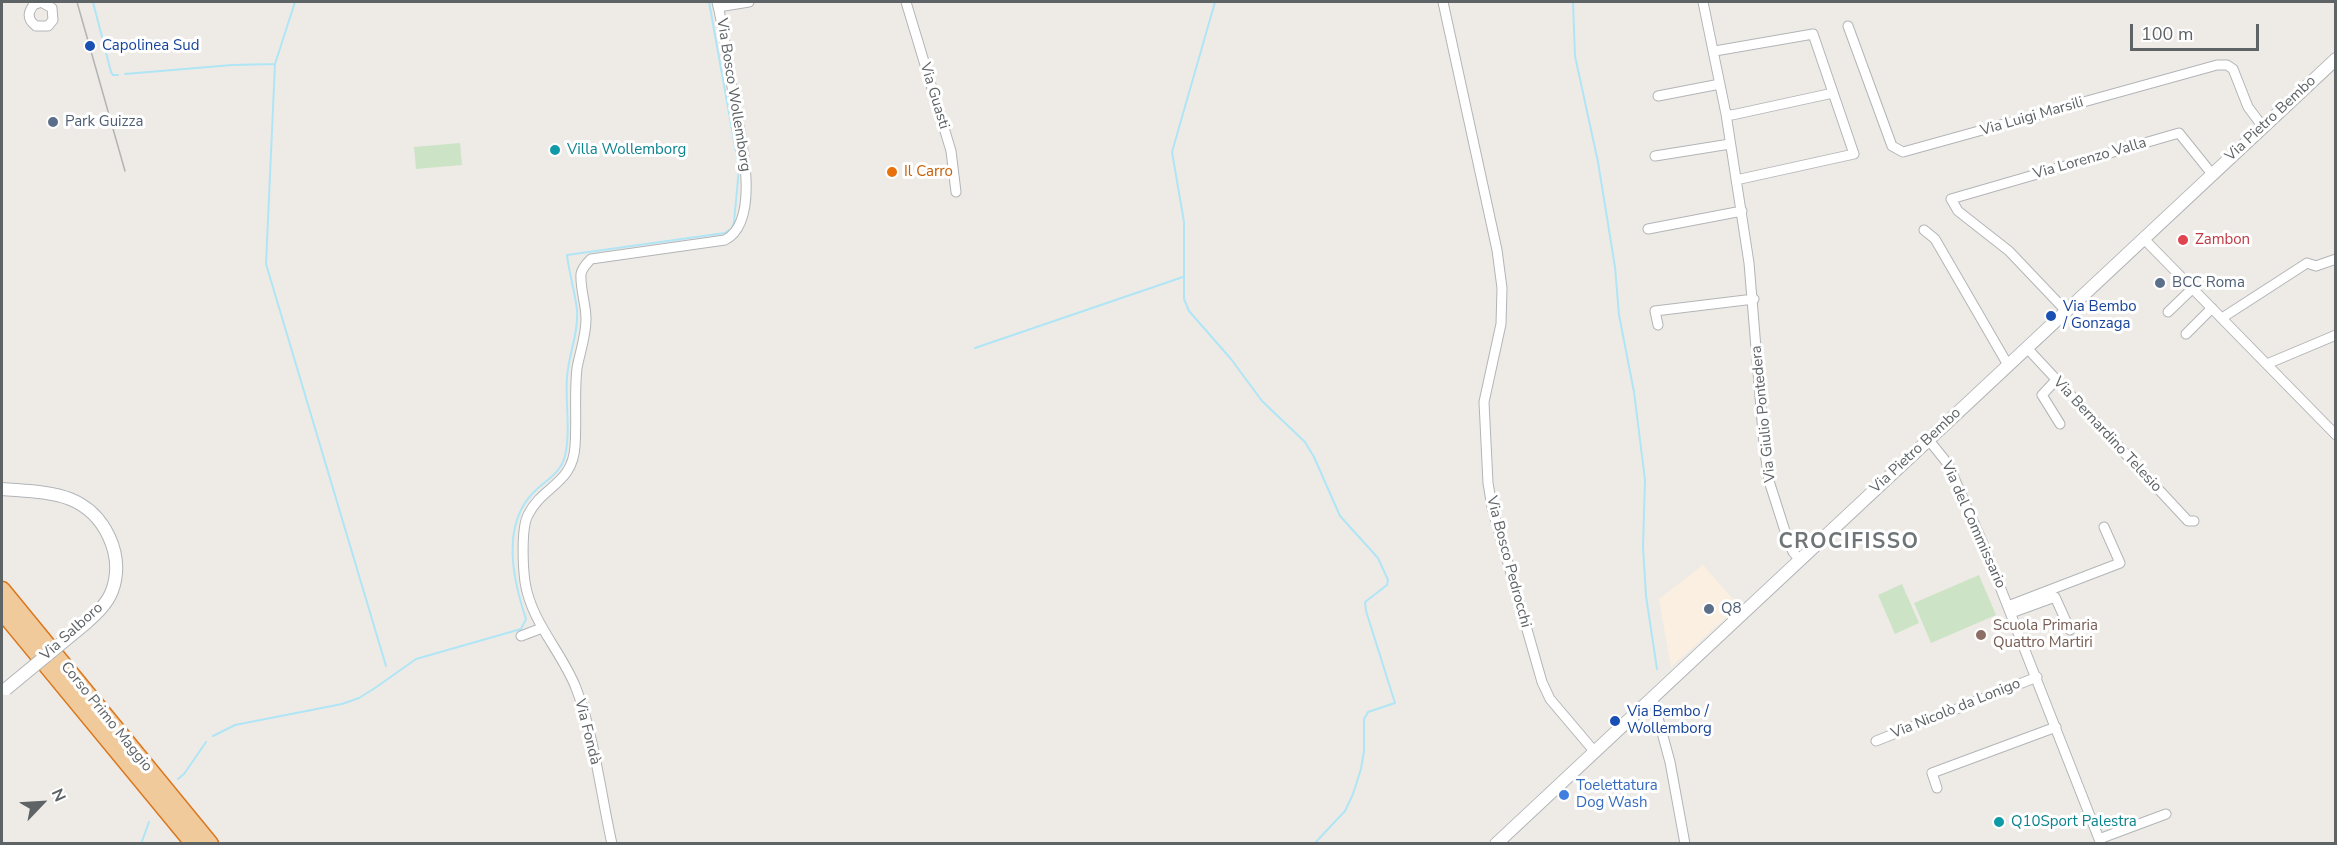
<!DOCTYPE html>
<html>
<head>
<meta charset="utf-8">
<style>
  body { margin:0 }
  #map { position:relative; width:2337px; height:845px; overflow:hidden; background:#eeebe7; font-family:"Nunito Sans",sans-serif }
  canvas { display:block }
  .frame { position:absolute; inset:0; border:3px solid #5e6365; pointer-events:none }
  .north { position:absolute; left:12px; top:773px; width:60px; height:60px; -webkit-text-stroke:4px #fff; paint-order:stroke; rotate:65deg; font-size:16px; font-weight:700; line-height:24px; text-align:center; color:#5e6365 }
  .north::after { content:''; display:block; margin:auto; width:21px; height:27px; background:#5e6365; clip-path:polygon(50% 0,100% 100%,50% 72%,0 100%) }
  .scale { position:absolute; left:2130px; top:24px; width:129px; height:27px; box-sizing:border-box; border:3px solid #5e6365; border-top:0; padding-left:8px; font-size:18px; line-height:21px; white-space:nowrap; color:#5e6365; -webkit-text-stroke:4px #fff; paint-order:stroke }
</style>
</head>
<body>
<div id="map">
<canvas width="2337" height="845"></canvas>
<div class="frame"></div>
<div class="north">N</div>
<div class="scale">100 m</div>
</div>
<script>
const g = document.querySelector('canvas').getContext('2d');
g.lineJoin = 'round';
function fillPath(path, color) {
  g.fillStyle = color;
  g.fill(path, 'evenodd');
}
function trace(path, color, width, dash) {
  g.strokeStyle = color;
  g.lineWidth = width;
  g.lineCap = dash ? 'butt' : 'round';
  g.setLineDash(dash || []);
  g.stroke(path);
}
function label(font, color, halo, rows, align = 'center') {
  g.font = font + ' "Nunito Sans",sans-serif';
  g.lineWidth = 6;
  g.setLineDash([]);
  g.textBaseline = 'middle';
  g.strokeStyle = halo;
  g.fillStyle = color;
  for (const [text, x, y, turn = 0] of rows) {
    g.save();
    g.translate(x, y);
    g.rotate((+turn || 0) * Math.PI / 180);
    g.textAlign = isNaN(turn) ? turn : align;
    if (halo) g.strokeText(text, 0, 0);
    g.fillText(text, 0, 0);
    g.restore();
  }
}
fillPath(new Path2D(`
  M1703,565L1739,606L1671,667L1659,599Z`), '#faefe0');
fillPath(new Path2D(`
  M460,143L462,165L416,169L414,147Z
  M1979,575L1996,615L1931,643L1914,603Z
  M1902,584L1919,623L1895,634L1878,595Z`), '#cce3c6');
trace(new Path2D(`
  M93,2L111,72L113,75H118
  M295,2L275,64L266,264L386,666
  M1215,2L1172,152L1184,222V299L1189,311L1231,359L1262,401L1305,442L1314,457L1340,516L1378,558L1388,580L1387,585L1365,602L1366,611L1395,703L1368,712L1364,719V751L1361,769L1353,794L1345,811L1314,844
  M1573,2L1575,56L1598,162L1615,267L1619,315L1634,392L1645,480L1643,547L1646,596L1657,669
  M125,74L232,65L275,64
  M975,348L1183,277
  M213,736L235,725L342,704L359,698L375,688L416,659L521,629L526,619C513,580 501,526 533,493C545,480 560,475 565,456C571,430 565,403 567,378C568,355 579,333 577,310C575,292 569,273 567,255L725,233L732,228L734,222L739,168L709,2
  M178,779L184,774L206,742
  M141,844L149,822`), '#b0e5f5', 2);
const street = new Path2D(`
  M906,2L951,151L956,192
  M1443,2L1497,250L1502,288L1501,324L1484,402L1488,483L1492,507L1542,682L1550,699L1594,751
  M1703,2L1726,114L1749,263L1764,445L1769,481L1785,531L1793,552L1800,560
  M33,5L41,2L52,8L53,20L48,26H36C25,18 29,10 36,2
  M718,7L749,2
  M1848,26L1892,146L1903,152L2217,65H2227L2233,69L2248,107L2263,127
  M1715,51L1813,34L1854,154L1736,180
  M1658,96L1720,84
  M1726,114L1732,115L1833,93
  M1655,156L1730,144
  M1648,229L1742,211
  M1924,230L1935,239L2008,365
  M2143,238L2336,435
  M2066,311L2009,251L1958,211L1951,199L2179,133L2212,174
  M2168,312L2193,288
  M2222,318L2307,263L2316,266L2336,259
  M1658,325L1655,311L1754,299
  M2186,334L2212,308
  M2027,348L2188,521H2194
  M2267,364L2336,335
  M2056,380L2042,395L2060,424
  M1928,439L1948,464L1984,546L2101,844
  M2008,606L2120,563L2104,527
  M2011,613L2055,597L2070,630
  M521,636L542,628
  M1651,699L1654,703L1670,762L1685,844
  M1876,741L2037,677
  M1937,788L1932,773L2056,727
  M2099,839L2166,814
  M612,844C601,795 594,734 576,688C562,652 531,622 525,582C523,567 521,528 528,515C542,486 573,484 575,446C577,420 574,394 577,368C580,352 586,336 586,319C586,304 580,289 581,274C582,268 587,263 591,259L725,240C765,219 737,122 732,87C727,59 724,29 717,2`);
const secondary = new Path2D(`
  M2,489C24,491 49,491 70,499C105,513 125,555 112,591C107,604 96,614 86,623
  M1496,844L2336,59`);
const highway = new Path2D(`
  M2,590L210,844
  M2,611L194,844`);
trace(street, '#b2b5b7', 11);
trace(secondary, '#b1b5b7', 14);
trace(highway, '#da771c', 19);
trace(street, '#fff', 9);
trace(secondary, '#fff', 12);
trace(highway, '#f1ca9c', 16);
trace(new Path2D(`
  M77,2L125,171`), '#b2b3b3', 1.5);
const secondaryBridge = new Path2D(`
  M6,689L86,623`);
trace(secondaryBridge, '#b1b5b7', 14, []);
trace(secondaryBridge, '#fff', 12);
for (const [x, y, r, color] of [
  [90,46,6,"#1a4fb4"],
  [53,122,6,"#5c6f8a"],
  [555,150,6,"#0f9aa8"],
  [892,172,6,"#e8710a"],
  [2183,240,6,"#e0444e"],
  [2160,283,6,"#5c6f8a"],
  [2051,316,6,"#1a4fb4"],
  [1709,609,6,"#5c6f8a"],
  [1981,635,6,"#8d6e63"],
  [1615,721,6,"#1a4fb4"],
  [1564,795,6,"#3f7fe0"],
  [1999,822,6,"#0f9aa8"]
]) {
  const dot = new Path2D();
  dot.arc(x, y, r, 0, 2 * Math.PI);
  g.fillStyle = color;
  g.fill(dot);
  trace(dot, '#fff', 2);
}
label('15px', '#164399', '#fff', [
  ["Capolinea Sud",102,46],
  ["Via Bembo",2063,307],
  ["/ Gonzaga",2063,324],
  ["Via Bembo /",1627,712],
  ["Wollemborg",1627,729]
], 'left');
label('15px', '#5e6365', '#fff', [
  ["Via Bosco Wollemborg",733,95,81],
  ["Via Guasti",934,96,73],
  ["Via Luigi Marsili",2032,117,-16],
  ["Via Pietro Bembo",2271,119,-43],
  ["Via Lorenzo Valla",2090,159,-16],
  ["Via Giulio Pontedera",1764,414,-96],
  ["Via Bernardino Telesio",2107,435,47],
  ["Via Pietro Bembo",1916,451,-43],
  ["Via del Commissario",1973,525,66],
  ["Via Bosco Pedrocchi",1508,562,75],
  ["Via Salboro",72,632,-42],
  ["Via Nicolò da Lonigo",1956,709,-22],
  ["Corso Primo Maggio",106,717,51],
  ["Via Fondà",587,732,76]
]);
label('15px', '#4e5e75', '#fff', [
  ["Park Guizza",65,122],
  ["BCC Roma",2172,283],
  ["Q8",1721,609]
], 'left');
label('15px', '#0d838f', '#fff', [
  ["Villa Wollemborg",567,150],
  ["Q10Sport Palestra",2011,822]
], 'left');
label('15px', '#c56008', '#fff', [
  ["Il Carro",904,172]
], 'left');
label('15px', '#be3a42', '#fff', [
  ["Zambon",2195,240]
], 'left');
label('15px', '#785e54', '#fff', [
  ["Scuola Primaria",1993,626],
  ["Quattro Martiri",1993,643]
], 'left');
label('15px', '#366cbe', '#fff', [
  ["Toelettatura",1576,786],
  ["Dog Wash",1576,803]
], 'left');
g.letterSpacing = '1.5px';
label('bold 21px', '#6f7577', '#fff', [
  ["CROCIFISSO",1849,543]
]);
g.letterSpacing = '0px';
</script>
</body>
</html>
